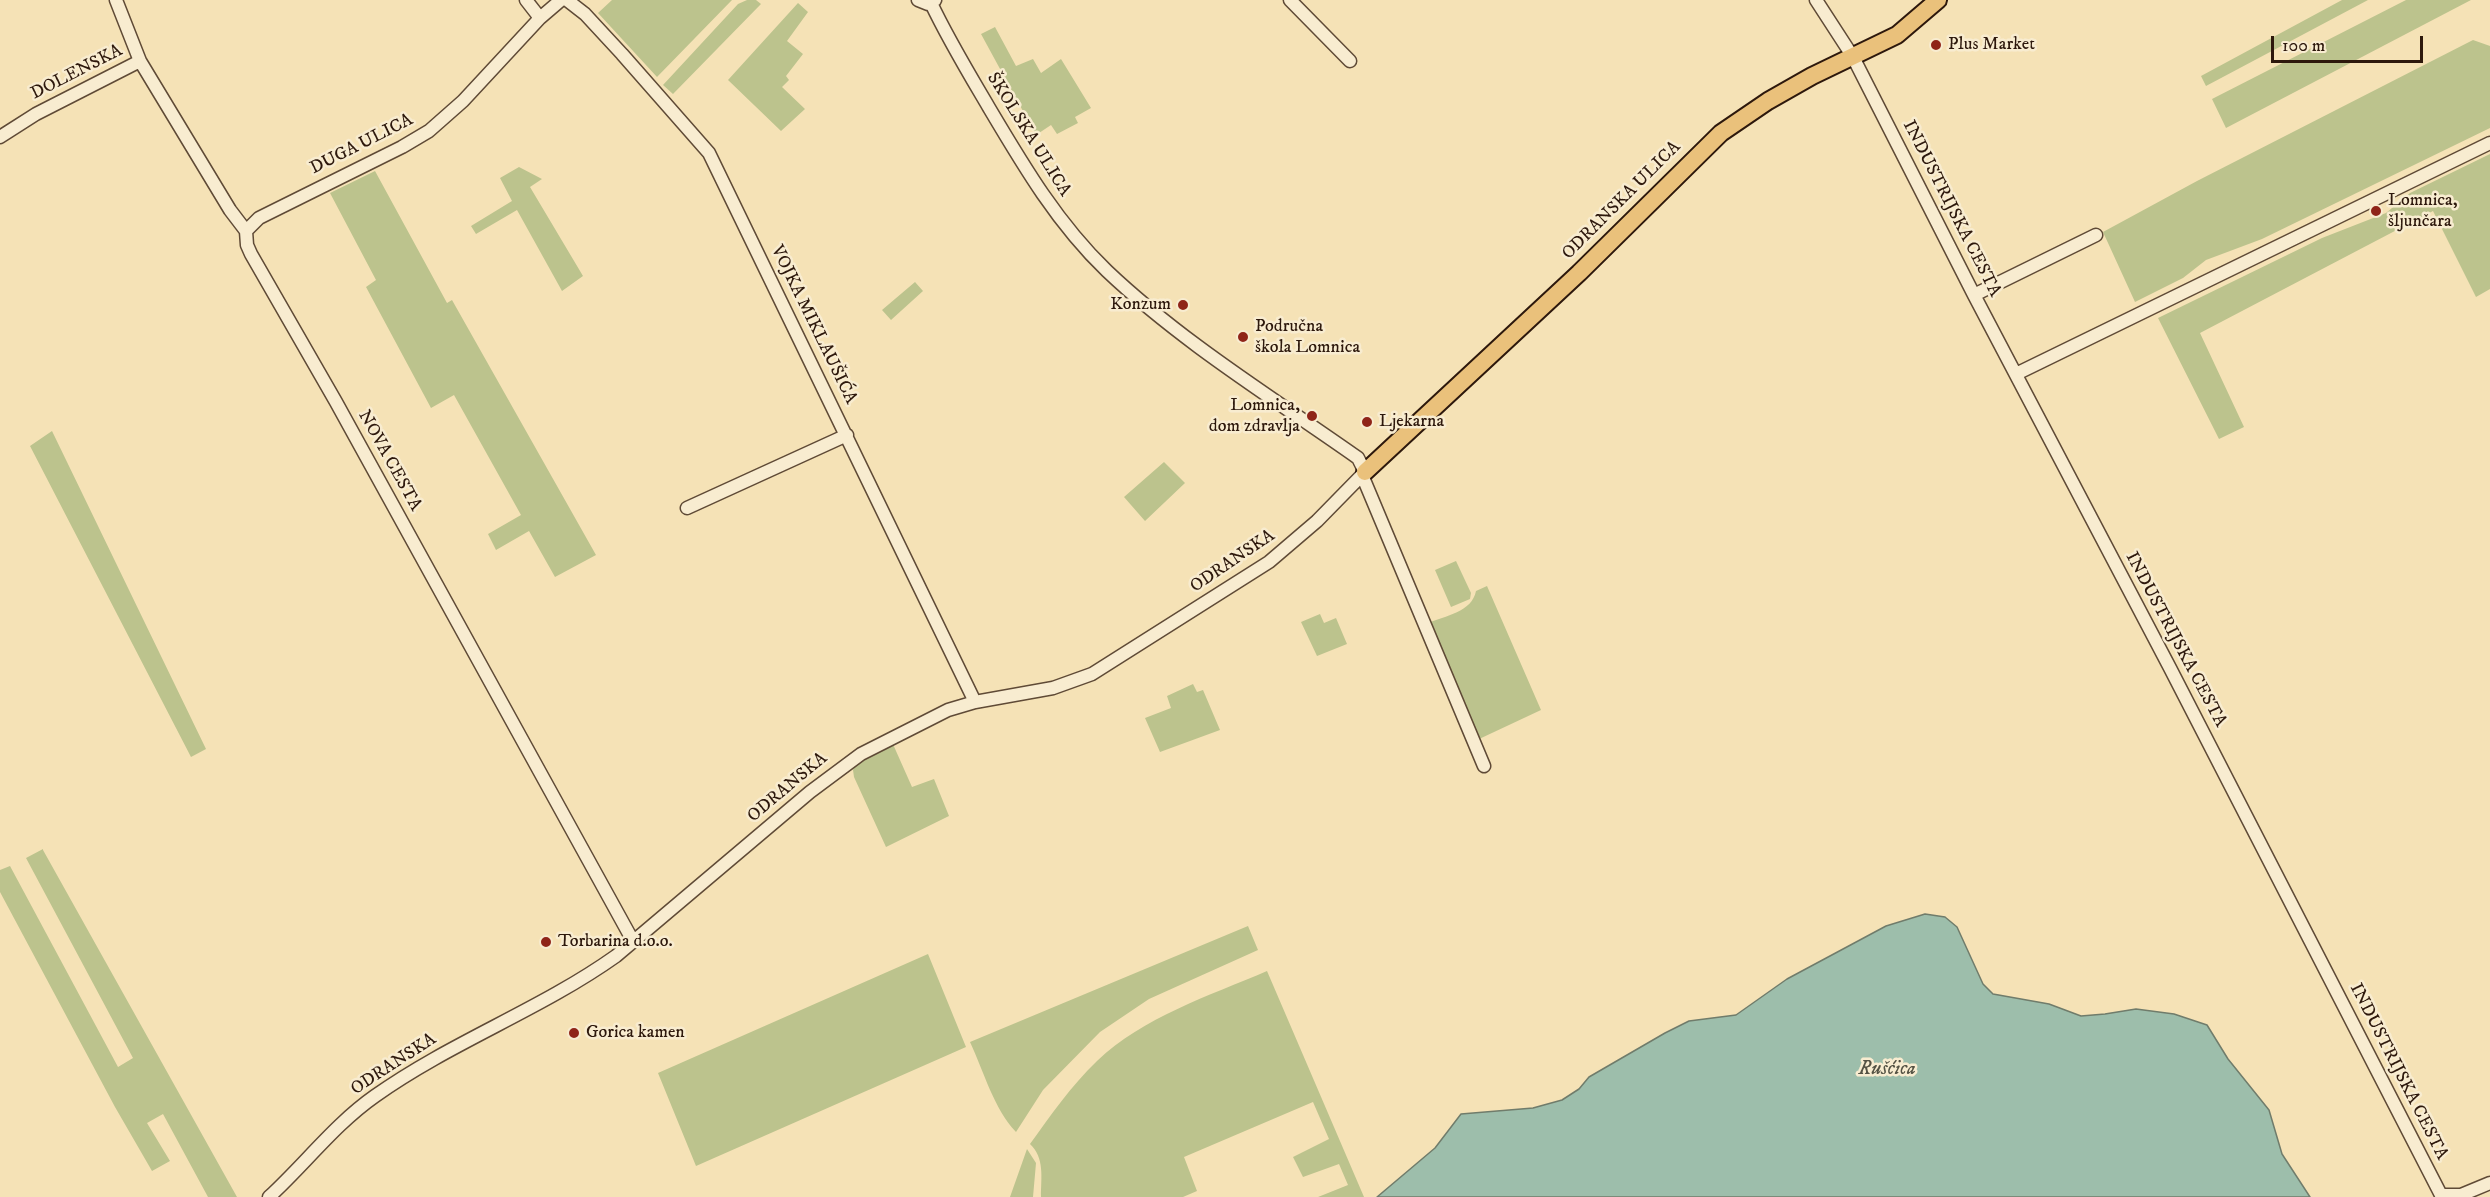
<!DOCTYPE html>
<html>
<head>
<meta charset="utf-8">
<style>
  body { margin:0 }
  #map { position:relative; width:2490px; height:1197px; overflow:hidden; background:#f5e2b6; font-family:"IM FELL DW Pica",serif }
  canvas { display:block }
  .scale { position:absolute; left:2271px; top:36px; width:152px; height:27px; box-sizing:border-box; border:3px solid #2d180c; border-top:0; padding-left:8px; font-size:18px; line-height:21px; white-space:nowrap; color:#2d180c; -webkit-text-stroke:4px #f8ecd0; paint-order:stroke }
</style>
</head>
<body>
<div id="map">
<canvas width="2490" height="1197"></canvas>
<div class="scale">100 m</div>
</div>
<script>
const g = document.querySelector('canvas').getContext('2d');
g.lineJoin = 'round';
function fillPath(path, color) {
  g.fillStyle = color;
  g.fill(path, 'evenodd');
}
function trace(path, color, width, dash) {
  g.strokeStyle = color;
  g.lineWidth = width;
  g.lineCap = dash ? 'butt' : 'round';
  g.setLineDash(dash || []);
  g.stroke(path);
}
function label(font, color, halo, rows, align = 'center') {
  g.font = font + ' "IM FELL DW Pica",serif';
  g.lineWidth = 5;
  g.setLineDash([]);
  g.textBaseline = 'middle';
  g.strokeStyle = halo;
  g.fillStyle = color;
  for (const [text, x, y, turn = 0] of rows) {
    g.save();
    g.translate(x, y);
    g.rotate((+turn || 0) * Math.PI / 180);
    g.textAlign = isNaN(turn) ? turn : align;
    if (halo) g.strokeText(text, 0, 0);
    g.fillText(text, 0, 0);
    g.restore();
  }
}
fillPath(new Path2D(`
  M612,0H732L657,77L598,13Z
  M747,0H756L761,4L673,94L663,85L738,4Z
  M2342,0H2368L2206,86L2201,76Z
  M2406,0H2471L2226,128L2212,99Z
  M798,3L808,12L787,41L803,54L786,76L789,80L782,87L805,109L781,131L728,80Z
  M995,27L1016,66L1033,59L1041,73L1061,59L1091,108L1075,117L1078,123L1057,134L1051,125L1036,135L981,34Z
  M2473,40L2490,46V128L2262,239L2206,260L2183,278L2135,302L2103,232L2197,181Z
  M2490,154V289L2476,297L2433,211L2200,333L2244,427L2219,439L2158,318L2322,238L2386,213L2410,193Z
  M519,167L542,179L530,187L583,276L562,291L517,210L476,234L471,226L512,201L500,178Z
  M375,171L447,303L452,300L596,555L555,577L529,531L496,550L488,534L521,515L454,395L431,408L366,287L376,280L330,193Z
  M915,282L923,291L891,320L882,310Z
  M52,431L206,749L191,757L30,446Z
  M1164,462L1185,483L1145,521L1124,497Z
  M1456,561L1471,593L1470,599L1451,607L1435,570Z
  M1487,586L1541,710L1477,740L1428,623C1445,616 1472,612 1476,591Z
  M1320,614L1324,623L1336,618L1347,644L1317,656L1301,622Z
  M1193,684L1197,692L1203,690L1220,730L1160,752L1145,718L1171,708L1167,696Z
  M892,742L912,787L934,779L949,816L886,847L854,777L853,770L856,763Z
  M43,849V850L237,1197H208L163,1114L147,1123L170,1161L152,1171L115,1107L0,892V870L10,866L118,1067L133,1058L26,858Z
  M1248,926L1258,950L1149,999L1100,1032L1043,1090L1016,1132C994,1109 984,1072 970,1042Z
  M928,954L966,1047L696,1166L658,1073Z
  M1267,971L1364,1197H1318L1348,1185L1339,1164L1303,1177L1293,1157L1329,1139L1313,1102L1184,1157L1197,1191L1183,1197H1041C1041,1178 1045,1158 1030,1144C1051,1115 1071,1086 1097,1061C1143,1017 1209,996 1267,971Z
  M1027,1149L1036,1163L1033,1197H1010Z`), '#bcc38d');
const water = new Path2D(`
  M1925,914L1945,917L1957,927L1983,984L1993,994L2049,1004L2081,1016L2105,1014L2136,1009L2174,1014L2207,1025L2228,1059L2269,1110L2282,1154L2310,1197H1377L1435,1148L1461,1114L1533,1108L1562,1100L1579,1089L1589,1077L1665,1033L1689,1021L1736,1015L1787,979L1886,926Z`);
fillPath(water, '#9dbeab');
trace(water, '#707c6b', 1.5);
const minor = new Path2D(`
  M116,0L140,61L230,210L246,231L247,245L251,254L336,402L633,941
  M526,0L540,18
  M567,0L585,14L622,54L709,153L975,702
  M918,0L928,4L935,0
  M1290,0L1350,61
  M1816,0L1853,57L1974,295L2170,668L2441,1195H2461L2490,1183
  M0,137L36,114L140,61
  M246,231L259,218L402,147L429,131L463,101L540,18L561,0
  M1974,295L2096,235
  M2016,374L2490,143
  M1362,475L1484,766
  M687,508L847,435
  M269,1197C305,1164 335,1124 375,1096C451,1042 540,1010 616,956L810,792L861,754L948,710L975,702L1053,688L1092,674L1269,562L1317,521L1365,472L1358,458C1273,398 1183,343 1107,271C1057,223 1023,165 988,106C968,72 948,39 931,3`);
const major = new Path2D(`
  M1365,472L1579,273L1721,133L1768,101L1812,76L1897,35L1938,0`);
trace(minor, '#5f4a36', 15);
trace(major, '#2d180c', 20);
trace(minor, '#f8ecd0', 12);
trace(major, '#eac17b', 16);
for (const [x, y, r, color] of [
  [1936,45,6,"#8f2418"],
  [2376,211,6,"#8f2418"],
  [1183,305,6,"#8f2418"],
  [1243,337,6,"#8f2418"],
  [1312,416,6,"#8f2418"],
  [1367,422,6,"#8f2418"],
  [546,942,6,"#8f2418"],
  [574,1033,6,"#8f2418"]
]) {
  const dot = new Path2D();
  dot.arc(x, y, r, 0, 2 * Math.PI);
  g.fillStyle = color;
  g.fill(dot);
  trace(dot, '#f8ecd0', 2);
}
label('18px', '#2d180c', '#f8ecd0', [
  ["Plus Market",1948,45],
  ["Lomnica,",2388,201],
  ["šljunčara",2388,222],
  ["Konzum",1171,305,"right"],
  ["Područna",1255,327],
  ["škola Lomnica",1255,348],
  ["Lomnica,",1300,406,"right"],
  ["dom zdravlja",1300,427,"right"],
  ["Ljekarna",1379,422],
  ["Torbarina d.o.o.",558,942],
  ["Gorica kamen",586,1033]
], 'left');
label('18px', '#2d180c', '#f8ecd0', [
  ["DOLENSKA",77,73,-27],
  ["ŠKOLSKA ULICA",1028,135,58],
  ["DUGA ULICA",362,145,-27],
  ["ODRANSKA ULICA",1622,201,-45],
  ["INDUSTRIJSKA CESTA",1951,209,63],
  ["VOJKA MIKLAUŠIĆA",813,325,64],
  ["NOVA CESTA",389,461,61],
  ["ODRANSKA",1233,562,-34],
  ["INDUSTRIJSKA CESTA",2175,640,62],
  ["ODRANSKA",788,788,-40],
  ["ODRANSKA",394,1065,-33],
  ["INDUSTRIJSKA CESTA",2398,1072,63]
]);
label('italic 20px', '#545244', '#f8ecd0', [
  ["Rušćica",1887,1070]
]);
</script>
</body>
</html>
